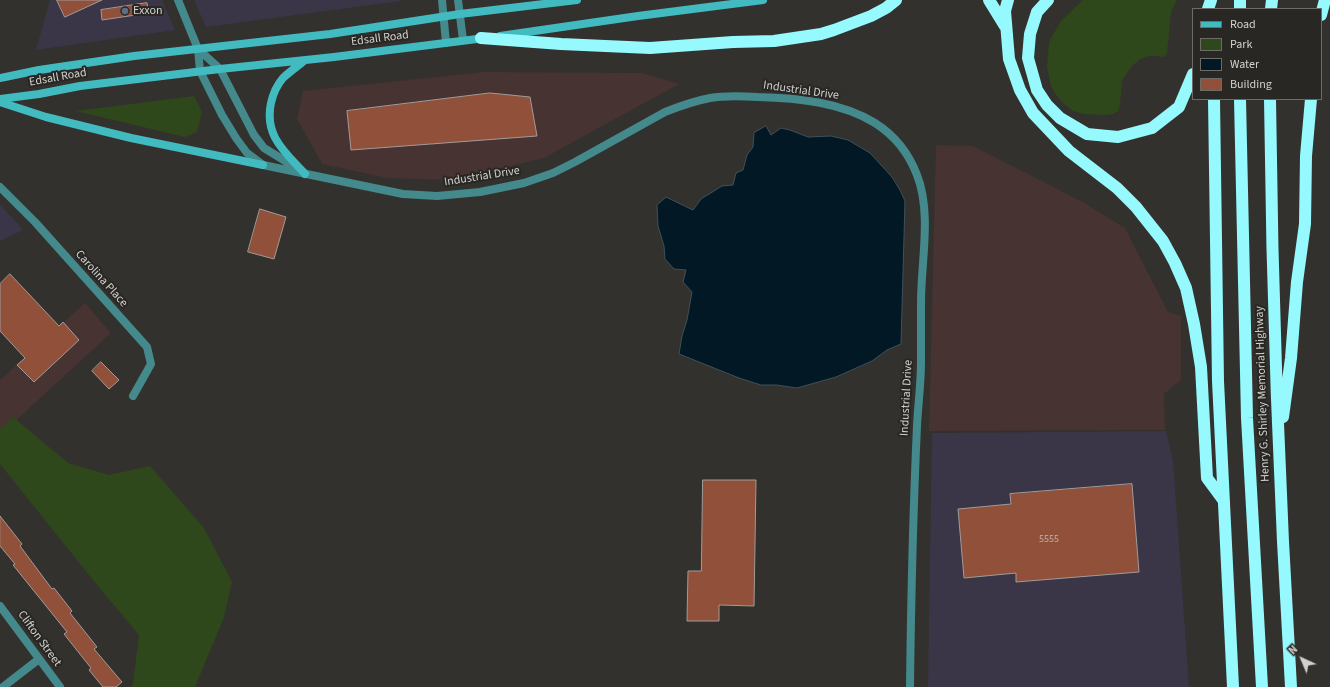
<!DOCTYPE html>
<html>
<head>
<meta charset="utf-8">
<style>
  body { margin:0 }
  #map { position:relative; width:1330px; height:687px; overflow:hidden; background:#33312d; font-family:"Source Sans 3",sans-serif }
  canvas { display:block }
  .legend { position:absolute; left:1192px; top:8px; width:130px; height:92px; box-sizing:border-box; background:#292723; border:1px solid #6d6b68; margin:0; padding:5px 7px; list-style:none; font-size:12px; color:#d2d1cf }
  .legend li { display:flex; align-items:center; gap:8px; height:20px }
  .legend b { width:20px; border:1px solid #6d6b68 }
  .north { position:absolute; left:1282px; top:639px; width:40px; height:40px; -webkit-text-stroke:3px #292723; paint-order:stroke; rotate:316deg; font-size:11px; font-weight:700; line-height:16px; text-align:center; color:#d2d1cf }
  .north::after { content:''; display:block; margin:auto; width:14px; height:18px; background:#d2d1cf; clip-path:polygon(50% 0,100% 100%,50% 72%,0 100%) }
</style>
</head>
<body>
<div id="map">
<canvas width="1330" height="687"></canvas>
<ul class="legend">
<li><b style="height:5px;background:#42bbc0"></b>Road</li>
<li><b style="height:11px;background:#2e481b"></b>Park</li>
<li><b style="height:11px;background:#021925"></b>Water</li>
<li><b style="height:11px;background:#915039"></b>Building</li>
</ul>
<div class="north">N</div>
</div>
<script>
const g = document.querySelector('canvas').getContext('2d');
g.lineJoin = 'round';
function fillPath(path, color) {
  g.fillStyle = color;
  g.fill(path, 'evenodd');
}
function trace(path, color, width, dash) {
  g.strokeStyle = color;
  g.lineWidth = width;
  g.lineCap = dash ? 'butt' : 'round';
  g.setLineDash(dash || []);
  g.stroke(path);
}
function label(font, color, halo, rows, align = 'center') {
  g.font = font + ' "Source Sans 3",sans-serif';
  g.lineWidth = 4;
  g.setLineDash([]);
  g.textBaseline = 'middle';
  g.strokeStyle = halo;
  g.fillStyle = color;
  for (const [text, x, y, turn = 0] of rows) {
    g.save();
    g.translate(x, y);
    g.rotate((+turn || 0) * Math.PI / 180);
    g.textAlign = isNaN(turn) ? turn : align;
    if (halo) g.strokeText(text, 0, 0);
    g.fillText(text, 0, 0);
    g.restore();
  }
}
fillPath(new Path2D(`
  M50,0H162L175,30L36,50Z
  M194,0H402L400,1L206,27Z
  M0,204L23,230L0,241Z
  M1166,431L1173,461L1189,687H928L932,433Z`), '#3a3647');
fillPath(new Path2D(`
  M484,72L642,73L679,84L544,158L451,180L387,178L322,164L297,119L303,91Z
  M936,145L973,146L1083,202L1125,228L1168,312L1181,316V380L1164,394L1165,430L929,431Z
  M85,303L111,333L0,435V380Z`), '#473331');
fillPath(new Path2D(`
  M1083,0H1177L1171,12L1167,53L1164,57L1154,56H1149L1140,59L1132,66L1122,80L1120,104L1118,111L1113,114L1104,115L1084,114L1073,111L1064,104L1056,95L1051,86L1047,67L1049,44L1050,40L1061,21Z
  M194,96L202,112L197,132L185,137L76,111Z
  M13,417L68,463L109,475L150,466L204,528L232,582L224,617L195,687H131L133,684L139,635L93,580L0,464V429Z`), '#2e481b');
const water = new Path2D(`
  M766,126L771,135L781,128L790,130L808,137L831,136L848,140L870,153L892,177L900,190L905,201L901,344L887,350L872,361L836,377L797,388L776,385H761L739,378L679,354L682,336L687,320L692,292L683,282L686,270L674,269L665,259L664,246L658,226L657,205L666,197L693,210L701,199L722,186L733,185L736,173L743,170L747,155L753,147L754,133Z`);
fillPath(water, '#021925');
trace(water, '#405058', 1);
const building = new Path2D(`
  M57,0H102L65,17Z
  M147,3L149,13L102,20L101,10Z
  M490,93L530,97L537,136L351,150L347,111Z
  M260,209L286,217L274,259L248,252Z
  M10,274L59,326L63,322L79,340L34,382L17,365L25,358L0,331V284Z
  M101,362L119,380L109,389L92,371Z
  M703,480H756L754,606L719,605V621H687L688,571H701Z
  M1132,484L1139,572L1016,582V573L964,578L958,509L1011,504L1010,494Z
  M0,516L22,544L20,546L52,589L54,588L72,611L70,613L97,647L94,649L122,682L116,687H103L89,670L91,668L64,634L67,632L13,565L15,564L0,546Z`);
fillPath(building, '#915039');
trace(building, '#a19b99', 1);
trace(new Path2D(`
  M178,0L198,49
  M0,187L35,222L147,347L151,364L133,396
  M0,606L60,687
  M3,687L39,659`), '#44898c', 8);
trace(new Path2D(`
  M442,0L446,43
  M458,0L463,40
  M198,49L200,71L222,115L236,138L247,153L263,165L403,194L437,196L480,192L524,183L553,173L575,162L665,112C680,106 694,101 710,98C726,95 743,96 758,97C797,98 841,102 875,123C894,135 909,154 917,175C932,213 921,262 921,302C921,322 921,342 921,362C921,384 918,405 917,426C913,513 911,600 910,687
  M198,49L220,69L254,135L264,148L300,170`), '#44898c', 8);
trace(new Path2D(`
  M500,36L638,16L763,0
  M304,61C298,66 289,72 283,78C277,85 273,94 271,103C264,136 285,152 305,174
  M0,78L39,70L134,56L330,34L460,14L577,0
  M0,99L39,94L80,86L220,69L334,57L485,38
  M0,102L46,117L131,138L263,165`), '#42bbc0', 8);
trace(new Path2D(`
  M989,0L1005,26
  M1008,0L1005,11L1009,59L1020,90L1033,113L1069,151L1117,188L1136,207L1163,241L1175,263L1186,288L1194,324L1201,367L1207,478L1224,501
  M1048,0L1037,12L1030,34L1028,58L1037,90L1047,105L1060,118L1087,134L1118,137L1152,128L1179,107L1193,74
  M1208,9L1211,0
  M1240,9V0
  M1271,9L1272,0
  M1321,15L1325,0
  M481,38L561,44L650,48L733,42L774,41L821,34L834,30L871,16L886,8L896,0
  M1214,99L1218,381L1233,687
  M1240,99L1247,418L1262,687
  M1270,99C1272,295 1279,491 1291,687
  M1283,417L1291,358L1297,282L1305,224L1306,156L1311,99`), '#96f9fd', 12);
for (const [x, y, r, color] of [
  [125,11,4,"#5c6f8a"]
]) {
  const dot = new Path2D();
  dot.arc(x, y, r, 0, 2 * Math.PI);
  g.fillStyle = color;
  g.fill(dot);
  trace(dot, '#292723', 1.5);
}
label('10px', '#c2b1aa', null, [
  ["5555",1049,540]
]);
label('12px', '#d2d1cf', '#292723', [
  ["Exxon",133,11]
], 'left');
label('12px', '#d2d1cf', '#292723', [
  ["Edsall Road",380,39,-7],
  ["Edsall Road",58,78,-10],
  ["Industrial Drive",801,91,8],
  ["Industrial Drive",482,177,-9],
  ["Carolina Place",101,279,48],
  ["Henry G. Shirley Memorial Highway",1263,394,-92],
  ["Industrial Drive",907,398,-87],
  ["Clifton Street",39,639,54]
]);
</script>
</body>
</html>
